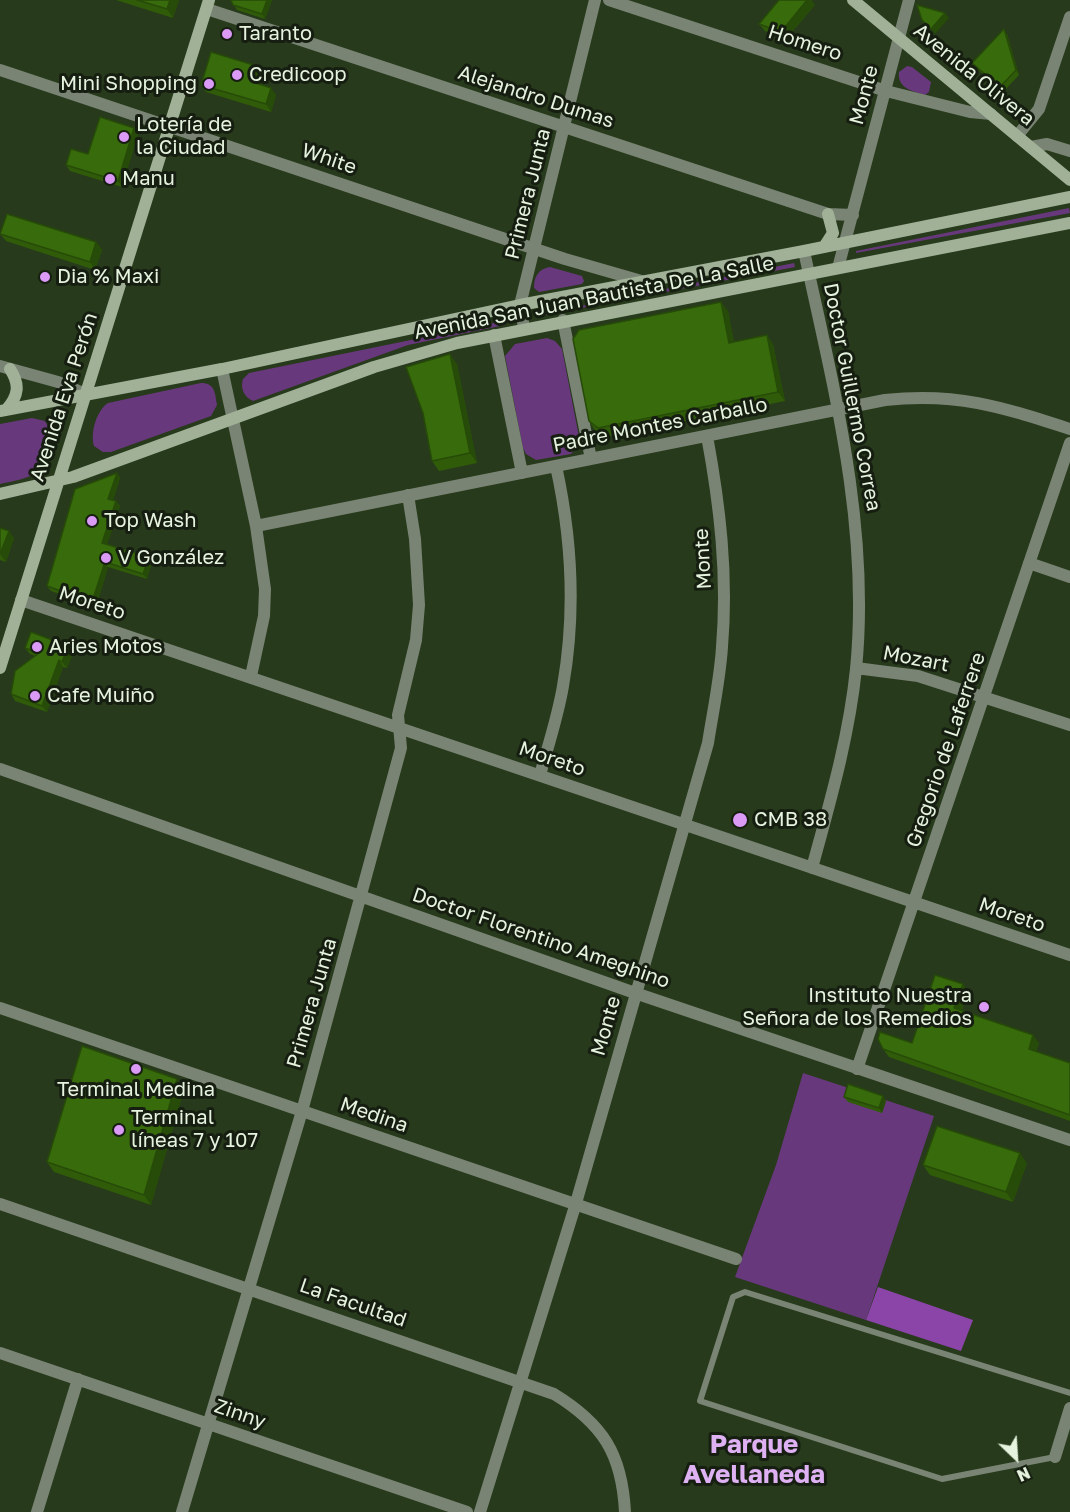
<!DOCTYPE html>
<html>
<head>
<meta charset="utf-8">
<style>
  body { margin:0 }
  #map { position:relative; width:1070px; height:1512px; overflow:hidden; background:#273a1b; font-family:"Golos Text",sans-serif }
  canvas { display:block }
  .north { position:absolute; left:986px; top:1428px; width:60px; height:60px; -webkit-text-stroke:4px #161e11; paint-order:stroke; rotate:155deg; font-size:16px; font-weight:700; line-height:24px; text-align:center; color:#e6f3df }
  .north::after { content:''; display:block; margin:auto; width:21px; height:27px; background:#e6f3df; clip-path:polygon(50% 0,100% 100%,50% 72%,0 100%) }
</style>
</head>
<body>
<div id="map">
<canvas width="1070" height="1512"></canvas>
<div class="north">N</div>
</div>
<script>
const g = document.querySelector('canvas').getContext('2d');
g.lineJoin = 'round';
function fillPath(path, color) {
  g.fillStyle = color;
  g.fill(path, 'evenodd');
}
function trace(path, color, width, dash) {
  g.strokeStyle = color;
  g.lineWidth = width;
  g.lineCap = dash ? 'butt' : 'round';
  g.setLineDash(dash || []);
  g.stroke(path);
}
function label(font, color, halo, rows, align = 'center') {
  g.font = font + ' "Golos Text",sans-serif';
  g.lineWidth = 6;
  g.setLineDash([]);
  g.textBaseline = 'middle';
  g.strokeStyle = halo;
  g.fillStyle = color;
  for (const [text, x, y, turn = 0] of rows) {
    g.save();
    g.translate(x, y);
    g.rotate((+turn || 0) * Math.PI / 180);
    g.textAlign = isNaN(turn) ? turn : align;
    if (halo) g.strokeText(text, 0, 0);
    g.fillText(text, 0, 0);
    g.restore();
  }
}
fillPath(new Path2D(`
  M907,66L912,67L931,82L929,92L925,95C912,91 897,88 899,72Z
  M1069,208L1070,213L856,253V251Z
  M794,263L795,267L540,316L541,314Z
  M550,267L582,276L584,281L582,284L539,292L534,288C534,277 538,269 550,267Z
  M504,321L505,325L408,345L253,401C244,397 240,388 243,379L249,373Z
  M547,338L555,341L562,349L580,442L571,454L536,460L526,454L523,448L505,356L515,344Z
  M201,383C215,383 215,393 217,405L211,416L111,452H103L94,446C90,432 97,410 108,403Z
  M32,418L45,421L52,433C44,475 39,476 0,484V424Z
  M803,1073L934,1116L866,1320L735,1277L776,1165Z`), '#68387c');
fillPath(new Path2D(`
  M878,1287L973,1320L961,1351L866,1320Z`), '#8b44a8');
trace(new Path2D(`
  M1055,1457L942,1479L700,1401L733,1297L745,1292L1070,1393`), '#798474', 6);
trace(new Path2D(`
  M609,0L886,91L970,112L991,114
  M207,9L828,214L853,215
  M0,70L565,259L645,282
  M1017,136L1039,109L1070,17
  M1031,147L1047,144L1070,151
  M804,251C834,389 870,527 856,669C849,737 830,802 812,868
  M838,268L909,0
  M563,320L591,459
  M524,328L520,305L595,0
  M494,335L522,473
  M0,366L58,382L85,394
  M222,369L256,526L265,589L264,616L251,676
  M256,526L885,400C957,392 1002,407 1070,429
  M1029,563L1070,577
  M21,600L1070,955
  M856,668L918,676L1070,725
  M0,769L635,993L1070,1140
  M540,775C548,746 558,716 563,686C576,612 572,539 556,466
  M0,1008L736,1259
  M857,1069L1070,443
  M0,1204L554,1394C603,1424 622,1454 625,1512
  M0,1353L467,1512
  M1055,1457L1070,1408
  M37,1512L78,1379
  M182,1512L302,1111L401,748L398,715L416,640L419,605L415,539L408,495
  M480,1512L576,1203L708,743C713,711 720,679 722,647C728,575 720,506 707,436`), '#798474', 12);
trace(new Path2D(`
  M853,0L1070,180
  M824,247L833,233L828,214
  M6,410C19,396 20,384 10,369
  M0,411L222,369L520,305L804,251L1070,197
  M0,494L73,477L374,367L457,343L1070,223
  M0,668L209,0`), '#a0b198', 12);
fillPath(new Path2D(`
  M116,0H179L173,18Z
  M231,0H272L265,19L237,10Z
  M815,5L786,39L765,31L759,24Z
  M1007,34L1019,75L1003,92L976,68L972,63Z
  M262,74L259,84L276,95L271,112L206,92L201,85Z
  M138,134L122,187L70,171L66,165L88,154Z
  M0,234L96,242L102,250L95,270L6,241Z
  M728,311L734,342L773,344L785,401L605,437L595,430L589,421Z
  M457,364L477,463L439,471L432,461Z
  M117,473L120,478L113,500L116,501L120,506L107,544L149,557L152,562L147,579L108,567L96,607L51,591L47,586Z
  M0,528L14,538L6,562L0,560Z
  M68,646L73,653L67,668L63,667L47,712L15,701L11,694L35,656L30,654L25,648Z
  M968,992L962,1010L1039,1043L1036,1052L1070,1063V1121L889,1057L883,1049L912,1043Z
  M184,1089L151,1205L54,1172L47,1162Z
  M844,1097L886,1101L882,1113L848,1102Z
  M1027,1163L1013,1202L930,1175L923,1165Z`), '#305c0a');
fillPath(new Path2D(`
  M170,0H179L173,18L167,9Z
  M267,0H272L265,19L262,14Z
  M807,0H812L815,5L786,39L781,32Z
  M945,13L949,18L935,34L931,29Z
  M1004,29L1007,34L1019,75L1016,70Z
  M257,66L262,74L258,89L253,82Z
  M271,88L276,95L271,112L266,104Z
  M134,128L138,134L122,187L118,181Z
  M96,242L102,250L95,270L90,262Z
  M721,302L728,311L736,353L729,343Z
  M767,335L773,344L785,401L778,392Z
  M450,354L457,364L477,463L470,453Z
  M117,473L120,478L112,504L108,499Z
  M116,501L120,506L106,548L102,543Z
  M9,531L14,538L6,562L0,554Z
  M149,557L152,562L147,579L143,574Z
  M105,562L108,567L96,607L92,602Z
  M68,646L73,653L67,668L62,662Z
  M59,660L63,667L47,712L42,706Z
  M963,984L968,992L960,1016L954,1008Z
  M1033,1035L1039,1043L1034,1057L1029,1049Z
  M177,1079L184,1089L151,1205L144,1195Z
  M883,1096L886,1101L882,1113L879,1108Z
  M1020,1153L1027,1163L1013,1202L1006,1192Z`), '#274b08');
const building = new Path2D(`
  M137,0H170L167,9Z
  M231,0H267L262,14L233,5Z
  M779,0H807L781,32L759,24Z
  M917,5L945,13L931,29L922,20Z
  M1004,29L1016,70L1000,87L972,63Z
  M211,52L257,66L253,82L271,88L266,104L201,85Z
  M100,117L134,128L118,181L66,165L71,149L88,154Z
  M7,214L96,242L90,262L0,234Z
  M721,302L729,343L767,335L778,392L598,428L589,421L573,339L579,330Z
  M450,354L470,453L432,461L423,413L406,367Z
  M117,473L108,499L116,501L102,543L149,557L143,574L105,562L92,602L47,586L75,489Z
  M0,528L9,531L0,554Z
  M31,632L68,646L62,662L59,660L42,706L11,694L15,671L39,653L25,648Z
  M935,975L963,984L954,1008L1033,1035L1029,1049L1070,1063V1115L883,1049L878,1039L880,1032L912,1043Z
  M82,1046L177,1079L144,1195L47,1162Z
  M848,1084L883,1096L879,1108L844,1097Z
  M937,1126L1020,1153L1006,1192L923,1165Z`);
fillPath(building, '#386b0c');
trace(building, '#274b08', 1.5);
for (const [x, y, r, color] of [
  [227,34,6,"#da9af6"],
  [237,75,6,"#da9af6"],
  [209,84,6,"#da9af6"],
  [124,137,6,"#da9af6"],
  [110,179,6,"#da9af6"],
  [45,277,6,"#da9af6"],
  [92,521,6,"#da9af6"],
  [106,558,6,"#da9af6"],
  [37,647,6,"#da9af6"],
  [35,696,6,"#da9af6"],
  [740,820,8,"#da9af6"],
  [984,1007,6,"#da9af6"],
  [136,1069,6,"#da9af6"],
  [119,1130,6,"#da9af6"]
]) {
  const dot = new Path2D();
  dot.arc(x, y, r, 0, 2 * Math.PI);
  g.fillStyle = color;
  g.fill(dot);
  trace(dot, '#161e11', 2);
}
label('20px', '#e6f3df', '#161e11', [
  ["Taranto",239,34],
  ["Credicoop",249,75],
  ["Mini Shopping",197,84,"right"],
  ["Lotería de",136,125],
  ["la Ciudad",136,148],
  ["Manu",122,179],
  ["Dia % Maxi",57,277],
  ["Top Wash",104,521],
  ["V González",118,558],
  ["Aries Motos",49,647],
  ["Cafe Muiño",47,696],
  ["CMB 38",754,820],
  ["Instituto Nuestra",972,996,"right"],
  ["Señora de los Remedios",972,1019,"right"],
  ["Terminal Medina",136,1090,"center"],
  ["Terminal",131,1118],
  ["líneas 7 y 107",131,1141]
], 'left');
label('20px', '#e6f3df', '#161e11', [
  ["Homero",805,43,18],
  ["Avenida Olivera",974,75,39],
  ["Monte",864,95,-75],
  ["Alejandro Dumas",536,97,18],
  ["White",329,159,19],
  ["Primera Junta",528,194,-76],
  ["Avenida San Juan Bautista De La Salle",594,298,-11],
  ["Avenida Eva Perón",64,397,-72],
  ["Doctor Guillermo Correa",852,397,79],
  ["Padre Montes Carballo",660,425,-11],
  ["Monte",703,559,-93],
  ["Moreto",92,603,18],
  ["Mozart",916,659,11],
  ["Gregorio de Laferrere",946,750,-71],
  ["Moreto",552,759,19],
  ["Moreto",1012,915,19],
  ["Doctor Florentino Ameghino",541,938,19],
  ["Primera Junta",312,1003,-74],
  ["Monte",606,1026,-74],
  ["Medina",374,1115,19],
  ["La Facultad",353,1303,19],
  ["Zinny",240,1414,19]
]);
label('bold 26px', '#ddb1f2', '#161e11', [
  ["Parque",754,1445],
  ["Avellaneda",754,1475]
]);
</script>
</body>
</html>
